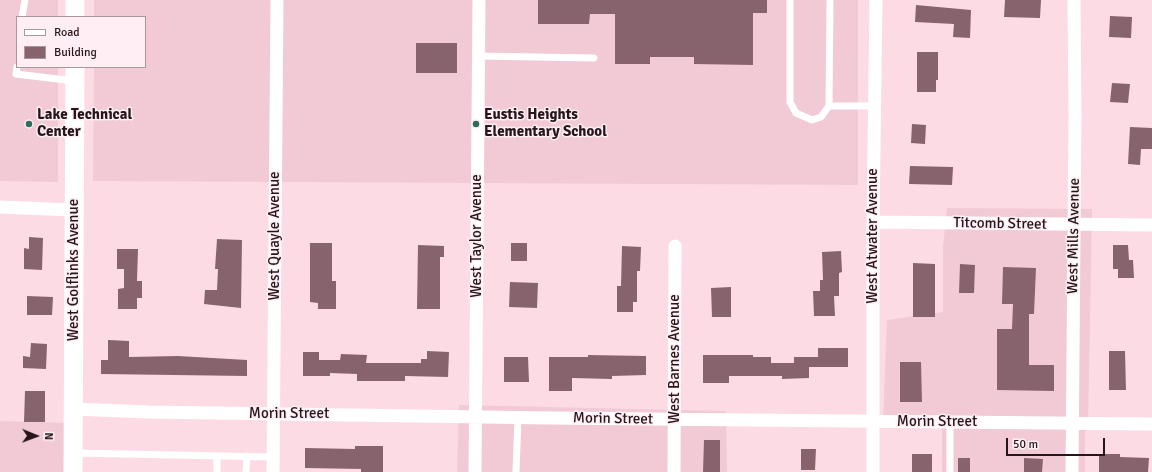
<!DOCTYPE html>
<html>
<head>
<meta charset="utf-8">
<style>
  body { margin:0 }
  #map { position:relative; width:1152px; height:472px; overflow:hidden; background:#fddbe5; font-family:Signika,sans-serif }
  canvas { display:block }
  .legend { position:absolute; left:16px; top:16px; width:130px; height:52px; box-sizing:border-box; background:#ffeef3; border:1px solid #a7989d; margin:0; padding:5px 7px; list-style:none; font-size:12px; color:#24161b }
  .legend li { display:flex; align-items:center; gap:8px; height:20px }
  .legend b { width:20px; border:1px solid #a7989d }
  .north { position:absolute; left:16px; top:416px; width:40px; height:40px; -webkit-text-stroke:3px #ffeef3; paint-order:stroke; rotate:91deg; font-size:11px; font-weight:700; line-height:16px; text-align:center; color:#24161b }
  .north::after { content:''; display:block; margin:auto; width:14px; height:18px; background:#24161b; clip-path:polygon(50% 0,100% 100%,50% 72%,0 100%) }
  .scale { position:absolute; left:1006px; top:438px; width:99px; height:18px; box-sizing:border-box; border:2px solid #24161b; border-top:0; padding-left:5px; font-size:12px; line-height:14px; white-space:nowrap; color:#24161b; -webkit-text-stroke:3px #ffeef3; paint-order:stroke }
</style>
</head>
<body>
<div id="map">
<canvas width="1152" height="472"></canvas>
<ul class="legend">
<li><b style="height:5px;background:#fff"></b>Road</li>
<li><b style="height:11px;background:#87636e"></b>Building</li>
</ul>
<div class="north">N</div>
<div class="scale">50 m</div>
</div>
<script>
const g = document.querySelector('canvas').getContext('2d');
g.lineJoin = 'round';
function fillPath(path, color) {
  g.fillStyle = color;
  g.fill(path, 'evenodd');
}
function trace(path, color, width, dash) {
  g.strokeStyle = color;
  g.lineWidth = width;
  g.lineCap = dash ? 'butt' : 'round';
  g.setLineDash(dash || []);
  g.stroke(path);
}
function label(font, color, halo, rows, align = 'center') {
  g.font = font + ' Signika,sans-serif';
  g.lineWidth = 3;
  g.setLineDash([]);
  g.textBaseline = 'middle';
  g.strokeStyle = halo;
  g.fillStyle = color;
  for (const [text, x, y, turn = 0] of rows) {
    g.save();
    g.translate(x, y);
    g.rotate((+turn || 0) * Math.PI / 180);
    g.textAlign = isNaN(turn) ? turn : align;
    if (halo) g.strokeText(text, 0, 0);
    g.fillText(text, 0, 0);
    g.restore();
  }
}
fillPath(new Path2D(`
  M0,0H58V17H17V67H58V182L0,181Z
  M94,0H858V185L93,181L94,67H145V17H94Z
  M947,208L1092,209L1088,426L1085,427V472H942V425L883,421L887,320L943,312V246Z
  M459,405L726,411L727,472H457Z
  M0,421L66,423V472H0Z`), '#f1cad6');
fillPath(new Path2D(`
  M538,0H767V13H753V65L694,64V57H650V64H615V14H590L589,24H538Z
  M1005,0H1041L1040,18L1004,17Z
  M916,5L971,10L970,38L953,37L954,24L915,22Z
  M1110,16L1132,17L1131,38L1109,37Z
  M416,43H457V73H416Z
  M917,52H938V80H936V92H917Z
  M1112,83L1130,84L1128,103L1110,102Z
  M912,124L926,125L925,144L911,143Z
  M1130,127L1152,128V149H1141L1140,165L1128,164Z
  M910,166L953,167L952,185L909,184Z
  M29,237L43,238L42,270L24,269V248L29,249Z
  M217,239L242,240L241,308L204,304L205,290H217L218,269H215Z
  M310,243H332V281H336V309H318V303L310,302Z
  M511,243H527V261H511Z
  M418,245L444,246V257H440V309H417Z
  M1113,245H1128L1129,260H1133L1134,278H1118V269H1113Z
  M622,246L641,247L640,271H637V302H633V312H617V286H621Z
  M117,249H138L137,281H142V298H137V309H118V289L124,288V269H117Z
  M841,251L842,272L839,273V296H834L835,316H814L813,291H820V280H823L822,252Z
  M913,263L935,264V317H913Z
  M960,264L975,265L974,293H959Z
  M1003,267L1036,268L1034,314H1029V365H1054V391L997,390V329H1012L1013,304H1002Z
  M510,282L538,283L537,308L509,307Z
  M731,287V317H712L711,288Z
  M27,296L53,297L52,315H27Z
  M108,340L129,341V357L178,356L247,360V376L101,374V360H108Z
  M31,343L47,344L46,369L23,368V356L30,357Z
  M818,348H848V367H809V378L782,379V376H729V383H703V355H753V357H771V363H794V357H818Z
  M427,351L449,352L448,377L405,376V381H357V374L330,373V376H303V352H319V360H340L341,354L367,355L366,363H421V359H427Z
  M1109,351H1125L1126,390H1109Z
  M588,355L646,356V375L612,376V379L572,378V391H549V357H588Z
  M504,357H528L529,382H504Z
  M900,362H921L922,402H900Z
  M25,391H45V422H24Z
  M704,440H720V472H703Z
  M355,446H383V472H361V469L305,468V448L355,449Z
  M801,449H816L815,470H801Z
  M912,454H932V472H912Z
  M1099,454H1120V457L1149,458L1148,472H1099Z
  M958,458H970V472H958Z
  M1024,458L1043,459L1042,472H1024Z`), '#87636e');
trace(new Path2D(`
  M790,0V102L796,113L812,120L821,117L829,106L830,0
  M22,17L25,0
  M478,56L594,58
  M17,67L16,74L74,81
  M829,106H874
  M74,453L273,457
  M217,472V456
  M246,472L247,456
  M516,472L518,418
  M950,472V422`), '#fff', 7);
trace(new Path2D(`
  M0,207L74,210
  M873,222L1152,225
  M73,409L149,412L551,418L1152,424
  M273,472L277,0
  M475,472L479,0
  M674,472L675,246
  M873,472V222L876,0
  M1072,472L1075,115L1074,0`), '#fff', 13);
trace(new Path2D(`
  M75,17V0
  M73,472L75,67`), '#fff', 19);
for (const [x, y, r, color] of [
  [29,124,4,"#2d6d5a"],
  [476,124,4,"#2d6d5a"]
]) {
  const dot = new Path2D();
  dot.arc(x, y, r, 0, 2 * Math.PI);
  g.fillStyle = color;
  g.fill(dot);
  trace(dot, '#ffeef3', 1.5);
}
label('bold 15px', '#24161b', '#ffeef3', [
  ["Lake Technical",37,115],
  ["Center",37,132],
  ["Eustis Heights",484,115],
  ["Elementary School",484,132]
], 'left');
label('15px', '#24161b', '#ffeef3', [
  ["Titcomb Street",1000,224,1],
  ["West Quayle Avenue",275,236,-90],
  ["West Taylor Avenue",477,236,-90],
  ["West Atwater Avenue",873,236,-90],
  ["West Mills Avenue",1074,236,-89],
  ["West Golflinks Avenue",74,270,-90],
  ["West Barnes Avenue",675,359,-90],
  ["Morin Street",289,414],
  ["Morin Street",613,419,1],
  ["Morin Street",937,422]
]);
</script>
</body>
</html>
